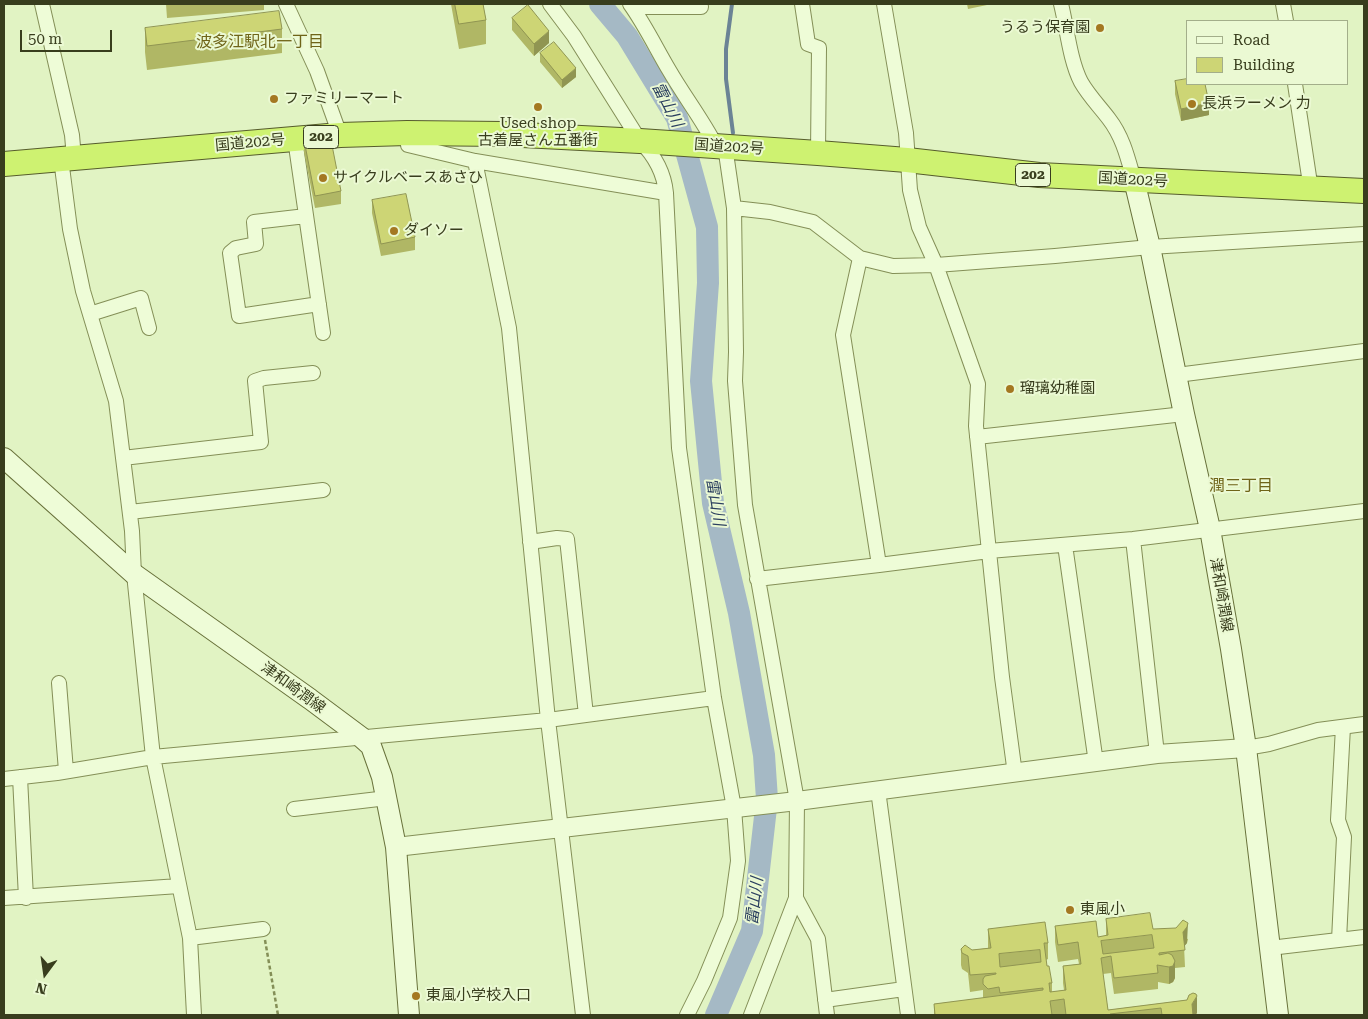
<!DOCTYPE html>
<html>
<head>
<meta charset="utf-8">
<style>
  body { margin:0 }
  #map { position:relative; width:1368px; height:1019px; overflow:hidden; background:#e1f3c3; font-family:"Roboto Serif",serif }
  canvas { display:block }
  .frame { position:absolute; inset:0; border:5px solid #383d1d; pointer-events:none }
  .legend { position:absolute; left:1186px; top:20px; width:162px; height:65px; box-sizing:border-box; background:#ebf9d3; border:1px solid #a3ae8a; margin:0; padding:6px 9px; list-style:none; font-size:15px; color:#383d1d }
  .legend li { display:flex; align-items:center; gap:10px; height:25px }
  .legend b { width:25px; border:1px solid #a3ae8a }
  .north { position:absolute; left:20px; top:949px; width:50px; height:50px; -webkit-text-stroke:4px #ebf9d3; paint-order:stroke; rotate:194deg; font-size:14px; font-weight:700; line-height:20px; text-align:center; color:#383d1d }
  .north::after { content:''; display:block; margin:auto; width:18px; height:22px; background:#383d1d; clip-path:polygon(50% 0,100% 100%,50% 72%,0 100%) }
  .scale { position:absolute; left:20px; top:30px; width:92px; height:22px; box-sizing:border-box; border:2px solid #383d1d; border-top:0; padding-left:6px; font-size:15px; line-height:18px; white-space:nowrap; color:#383d1d; -webkit-text-stroke:4px #ebf9d3; paint-order:stroke }
</style>
</head>
<body>
<div id="map">
<canvas width="1368" height="1019"></canvas>
<div class="frame"></div>
<ul class="legend">
<li><b style="height:6px;background:#eefcd7"></b>Road</li>
<li><b style="height:14px;background:#cdd575"></b>Building</li>
</ul>
<div class="north">N</div>
<div class="scale">50 m</div>
</div>
<script>
const g = document.querySelector('canvas').getContext('2d');
g.lineJoin = 'round';
function trace(path, color, width, dash) {
  g.strokeStyle = color;
  g.lineWidth = width;
  g.lineCap = dash ? 'butt' : 'round';
  g.setLineDash(dash || []);
  g.stroke(path);
}
function fillPath(path, color) {
  g.fillStyle = color;
  g.fill(path, 'evenodd');
}
function label(font, color, halo, rows, align = 'center') {
  g.font = font + ' "Roboto Serif","Noto Sans JP",serif';
  g.lineWidth = 4;
  g.setLineDash([]);
  g.textBaseline = 'middle';
  g.strokeStyle = halo;
  g.fillStyle = color;
  for (const [text, x, y, turn = 0] of rows) {
    g.save();
    g.translate(x, y);
    g.rotate((+turn || 0) * Math.PI / 180);
    g.textAlign = isNaN(turn) ? turn : align;
    if (halo) g.strokeText(text, 0, 0);
    g.fillText(text, 0, 0);
    g.restore();
  }
}
trace(new Path2D(`
  M732,4L726,49V79L733,133`), '#6b8395', 4);
trace(new Path2D(`
  M600,4L627,36L677,118L707,227L708,283L701,381L713,503L739,613L764,755L767,799L752,931L716,1015`), '#a5b9c5', 22);
const minor = new Path2D(`
  M42,4L72,135L74,158
  M286,4L317,71L340,135
  M630,4C645,25 656,48 669,70C684,96 702,119 716,146
  M802,4L808,44L819,48L818,153
  M884,4L906,133L910,190L919,227L936,265L978,384L976,426L1002,677L1015,774
  M1061,4C1067,28 1070,61 1081,82C1089,96 1100,107 1109,119C1123,137 1128,159 1134,180
  M1283,4L1286,21
  M645,7H701L700,4
  M1295,84L1311,190
  M407,133L408,145L475,161L666,193C664,172 655,156 640,141L574,36L550,4
  M295,139L323,333
  M725,146L734,208L736,352L735,381L745,505L797,801L796,898L818,939L827,1015
  M61,159L70,229L83,291L116,401L132,531L134,574L153,757L190,938L194,1015
  M475,161L509,328L548,720L583,1015
  M666,193L679,448L714,698L734,808L738,861L730,918L704,981L687,1015
  M734,208L770,212L813,222L860,258L893,266L936,265L1055,256L1150,247L1364,234
  M306,216L254,222L256,244L236,248L230,253L239,316L319,304
  M860,258L843,335L879,565L989,551L1133,539L1364,511
  M90,314L141,298L149,328
  M1177,375L1364,351
  M977,437L1184,414
  M123,458L261,442L255,381L264,378L313,373
  M130,512L323,490
  M1133,539L1157,754
  M530,542L557,538L567,539L586,715
  M1065,545L1096,763
  M757,579L879,565
  M59,683L66,771
  M1246,748L1269,744L1318,730L1364,724
  M20,777L26,898
  M4,779L57,773L153,757L548,720L714,698
  M878,790L908,1015
  M294,809L387,798
  M4,898L179,886
  M190,938L263,929
  M1339,940L1344,837L1338,820L1343,727
  M1270,948L1364,937
  M825,1000L904,989
  M751,1015L796,898`);
const tertiary = new Path2D(`
  M396,847L797,801L1157,754L1246,748`);
const secondary = new Path2D(`
  M1134,180L1150,247L1184,414L1210,529L1231,649L1246,748L1278,1015
  M4,458L134,574L310,699L361,737L371,746L382,777L396,847L409,1015`);
const trunk = new Path2D(`
  M4,164L340,135L407,133L503,134L640,141L818,153L907,160L1039,175L1364,191`);
trace(minor, '#848f57', 16);
trace(tertiary, '#848f57', 20);
trace(secondary, '#68713a', 22);
trace(trunk, '#565c2c', 26);
trace(new Path2D(`
  M265,940L278,1015`), '#848f57', 2.5, [4, 2.5]);
trace(minor, '#eefcd7', 14);
trace(tertiary, '#eefcd7', 18);
trace(secondary, '#eefcd7', 20);
trace(trunk, '#cef271', 24);
fillPath(new Path2D(`
  M166,4H264V10L167,18Z
  M451,4H483L486,20V44L459,49Z
  M967,4H987V5L968,9Z
  M512,18L549,43L534,56L512,30Z
  M145,28L282,29V53L147,70L145,52Z
  M540,53L576,77L562,88L540,62Z
  M1175,81L1209,115L1181,121L1175,94Z
  M304,140L341,191V204L315,208L304,152Z
  M372,200L415,237V250L381,256L372,213Z
  M1106,919L1153,929L1188,939L1187,943L1184,946L1185,967L1175,968V978L1173,982L1169,984L1158,982V989L1114,994L1111,973L1103,974L1108,1010L1187,1000L1197,1013L1195,1015H934V1004L983,998V990L970,992L968,973L962,969L961,965V949L972,950L988,948V929L1048,943V959L1046,960L1047,966L1052,983V992L1064,990L1063,983V966L1079,964L1078,959L1058,962L1055,942V926L1098,937L1106,936Z`), '#b0b765');
fillPath(new Path2D(`
  M549,31V43L534,56V44Z
  M576,68V77L562,88V80Z
  M1209,103V115L1181,121V109Z
  M1188,923L1187,943L1183,948V932Z
  M1175,961V978L1173,982L1169,984V967Z
  M1197,996V1013L1195,1015H1192V1004Z`), '#909552');
const building = new Path2D(`
  M455,4H483L486,20L459,24Z
  M528,5L549,31L534,44L512,18Z
  M279,11L282,29L147,46L145,28Z
  M554,42L576,68L562,80L540,53Z
  M1187,79V84H1205L1209,103L1181,109L1175,81Z
  M330,135L341,191L315,196L304,140Z
  M406,194L415,237L381,244L372,200Z
  M1150,913L1153,929L1176,928L1183,920L1188,923L1187,927L1183,932L1185,950L1159,953V955L1168,953L1172,955L1175,961L1173,966L1169,967L1157,965L1158,973L1114,978L1111,956L1101,958L1108,1010L1187,1000L1189,995L1193,993L1196,994L1197,996L1192,1004L1193,1015H1162L1161,1008L1110,1014V1015H1066L1064,999L1050,1001L1052,1015H935L934,1004L1043,990V988L1000,993L999,987L988,989L983,984V979L985,976L996,974V973L970,975L968,956L962,953L961,949L965,945L972,950L991,948L988,929L1045,922L1048,943H1044L1047,966H1049L1052,983H1049L1050,992L1066,990L1063,966L1081,964L1078,942L1058,945L1055,926L1096,921L1098,937L1108,935L1106,919ZM1152,935L1154,948L1103,954L1101,941ZM1040,950L1041,962L1000,967L999,954Z`);
fillPath(building, '#cdd575');
trace(building, '#909552', 1);
for (const [x, y, r, color] of [
  [1100,28,5,"#a47821"],
  [274,99,5,"#a47821"],
  [1192,104,5,"#a47821"],
  [538,107,5,"#a47821"],
  [323,178,5,"#a47821"],
  [394,231,5,"#a47821"],
  [1010,389,5,"#a47821"],
  [1070,910,5,"#a47821"],
  [416,996,5,"#a47821"]
]) {
  const dot = new Path2D();
  dot.arc(x, y, r, 0, 2 * Math.PI);
  g.fillStyle = color;
  g.fill(dot);
  trace(dot, '#ebf9d3', 2);
}
for (const [x, y, w] of [
  [321,137,35],
  [1033,175,35]
]) {
  const box = new Path2D();
  box.roundRect(x - w / 2, y - 11.5, w, 23, 4);
  g.fillStyle = '#ebf9d3';
  g.fill(box);
  trace(box, '#383d1d', 1);
}
label('bold 14px', '#383d1d', null, [
  ["202",321,137],
  ["202",1033,175]
]);
label('15px', '#383d1d', '#ebf9d3', [
  ["うるう保育園",1090,28,"right"],
  ["ファミリーマート",284,99],
  ["長浜ラーメン 力",1202,104],
  ["Used shop",538,124,"center"],
  ["古着屋さん五番街",538,141,"center"],
  ["サイクルベースあさひ",333,178],
  ["ダイソー",404,231],
  ["瑠璃幼稚園",1020,389],
  ["東風小",1080,910],
  ["東風小学校入口",426,996]
], 'left');
label('15px', '#383d1d', '#ebf9d3', [
  ["国道202号",250,143,-5],
  ["国道202号",729,147,4],
  ["国道202号",1133,180,3],
  ["津和崎潤線",1221,595,80],
  ["津和崎潤線",293,688,36]
]);
label('16px', '#6f6418', '#ebf9d3', [
  ["波多江駅北一丁目",260,42],
  ["潤三丁目",1241,486]
]);
label('italic 16px', '#2b3f5f', '#ebf9d3', [
  ["雷山川",667,105,63],
  ["雷山川",715,502,81],
  ["雷山川",755,901,-83]
]);
</script>
</body>
</html>
